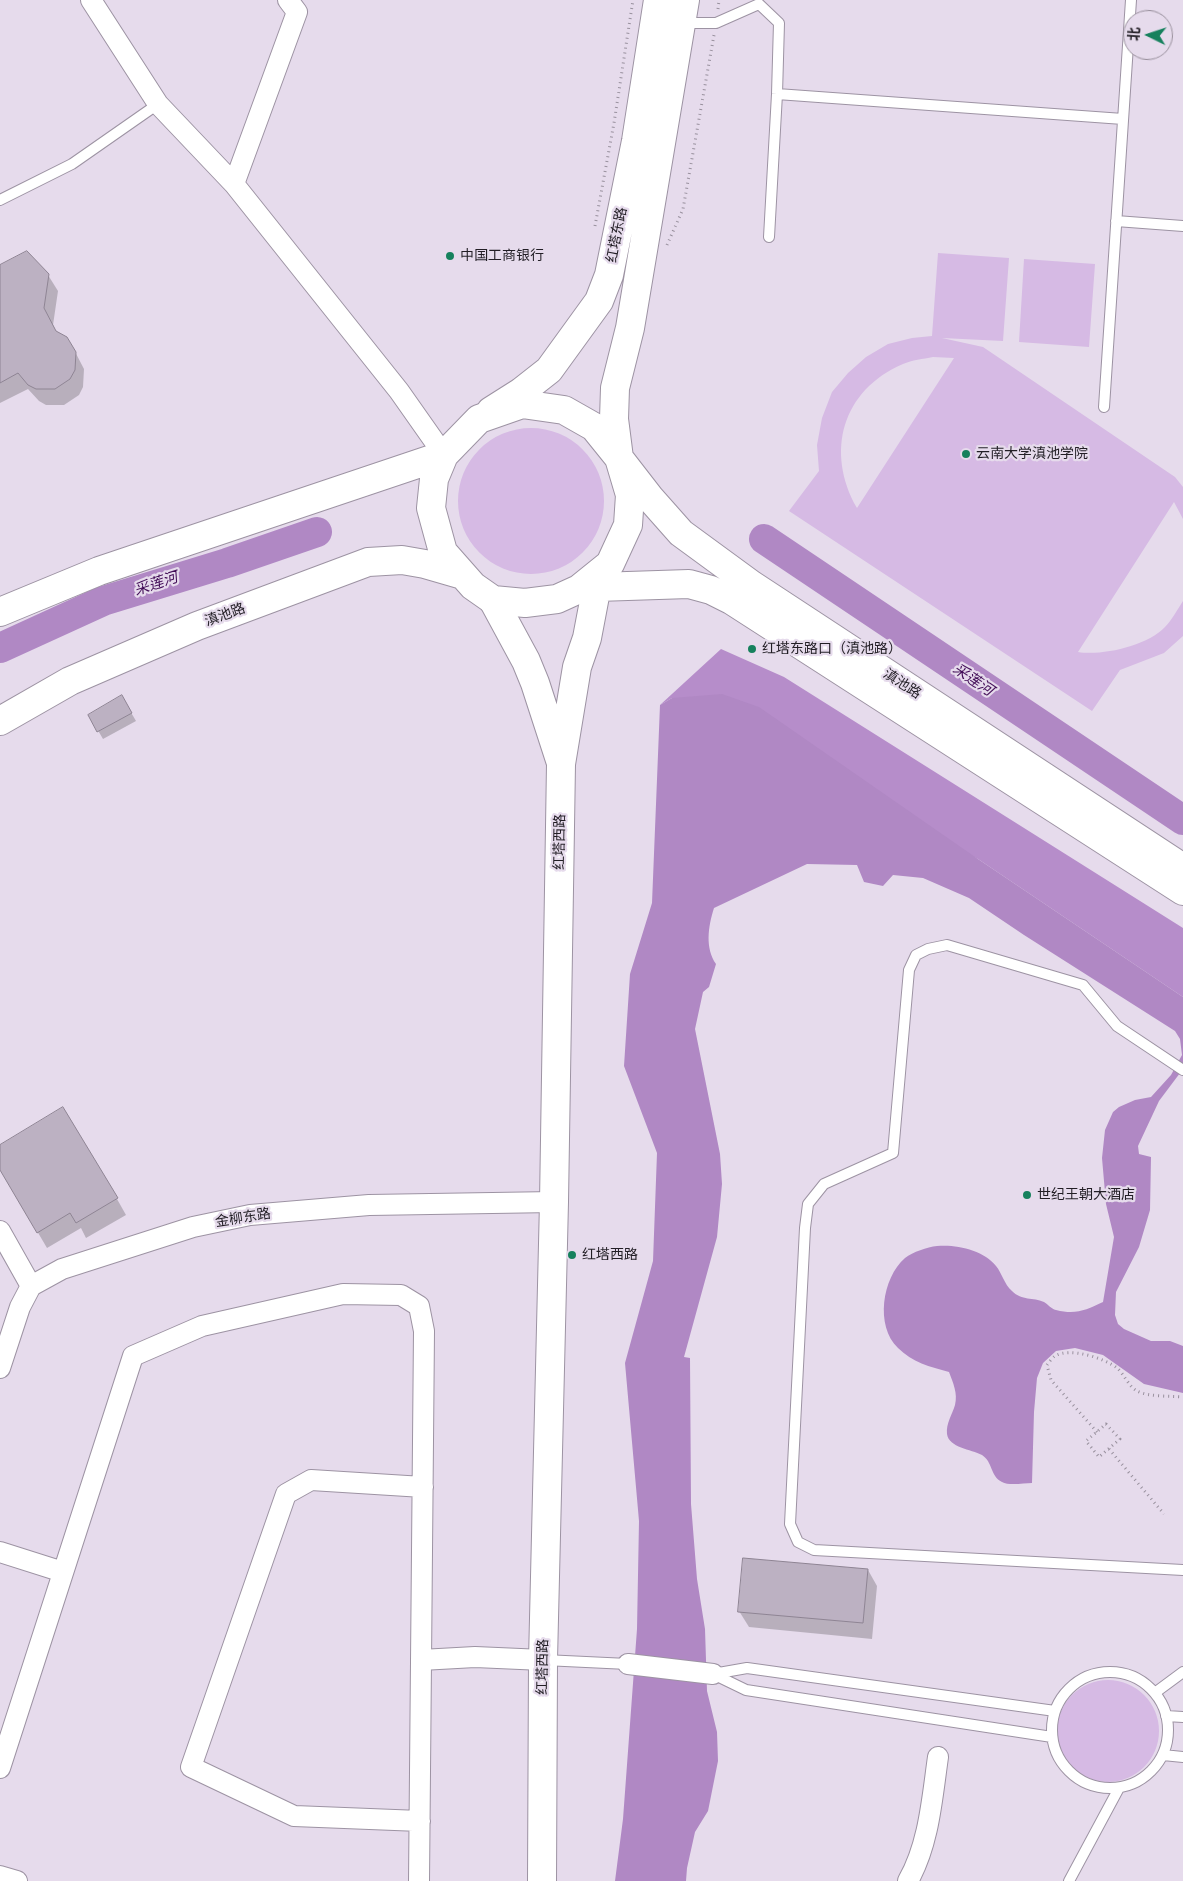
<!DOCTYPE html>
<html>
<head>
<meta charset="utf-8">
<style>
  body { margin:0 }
  #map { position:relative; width:1183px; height:1881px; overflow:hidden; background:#e6dbec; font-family:"Work Sans","Noto Sans SC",sans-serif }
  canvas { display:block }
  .north { position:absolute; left:1123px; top:10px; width:50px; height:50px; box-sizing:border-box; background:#e6dbec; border:1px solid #988f9c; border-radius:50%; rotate:274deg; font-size:14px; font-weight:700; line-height:20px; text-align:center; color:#221e25 }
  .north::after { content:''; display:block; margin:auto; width:18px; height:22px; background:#16815d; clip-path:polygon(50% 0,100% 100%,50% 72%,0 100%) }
</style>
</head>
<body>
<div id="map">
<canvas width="1183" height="1881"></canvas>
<div class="north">北</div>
</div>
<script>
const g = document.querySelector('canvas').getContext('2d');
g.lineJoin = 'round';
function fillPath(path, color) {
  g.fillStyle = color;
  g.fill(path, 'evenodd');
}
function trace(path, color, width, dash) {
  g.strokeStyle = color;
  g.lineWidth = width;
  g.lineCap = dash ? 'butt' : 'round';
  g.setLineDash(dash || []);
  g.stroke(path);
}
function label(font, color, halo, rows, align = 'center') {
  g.font = font + ' "Work Sans","Noto Sans SC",sans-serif';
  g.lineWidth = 4.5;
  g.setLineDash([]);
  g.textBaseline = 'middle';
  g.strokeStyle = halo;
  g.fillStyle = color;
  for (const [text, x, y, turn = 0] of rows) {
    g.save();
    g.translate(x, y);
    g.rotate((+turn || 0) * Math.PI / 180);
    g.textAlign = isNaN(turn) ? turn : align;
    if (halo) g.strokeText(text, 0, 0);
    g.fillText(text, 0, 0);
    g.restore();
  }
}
fillPath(new Path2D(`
  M938,253L1009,258L1003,341L942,338L983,347L1175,477L1183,487V519L1174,502L1078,652C1102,656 1147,646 1165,627C1172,620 1177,610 1183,601V636L1164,653L1120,670L1092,711L789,511L819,471L817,445L822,418L832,392L848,373L866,357L888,344L912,338L932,336ZM933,357L954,358L857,508C825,452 842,390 903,364C912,360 923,359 933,357Z
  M1024,259L1095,264L1089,347L1019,342Z
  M458 501a73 73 0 1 1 146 0a73 73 0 1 1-146 0Z
  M1057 1731a51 51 0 1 1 102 0a51 51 0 1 1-102 0Z`), '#d6bae4');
fillPath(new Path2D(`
  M721,649L784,677L1183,928V997L978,859L672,698L660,705Z`), '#b68dca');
fillPath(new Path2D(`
  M722,694L759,707L978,859L1183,997V1069L1159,1101L1138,1146L1139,1154L1151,1157L1150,1210L1139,1247L1116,1292L1115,1315L1118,1324L1124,1329L1151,1341H1170L1183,1346V1393L1144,1384L1103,1355L1075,1348L1056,1351L1043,1363L1037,1378L1034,1412L1032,1483C1024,1483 1009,1486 1002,1482C990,1476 993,1462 982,1455C971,1449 949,1448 947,1434C946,1423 952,1415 955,1405C958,1393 953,1383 949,1372C930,1367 912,1362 898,1348C875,1326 882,1278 905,1258C913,1252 927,1247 937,1246C956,1244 984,1250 996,1266C1002,1273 1004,1284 1012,1291C1022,1301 1033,1297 1044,1302C1048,1304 1051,1309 1056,1310C1076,1315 1086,1310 1103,1302L1114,1237L1106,1204L1102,1158L1105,1130L1113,1112L1119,1107L1135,1100L1151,1097L1171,1075L1182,1055L1180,1039L1175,1031L1024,935L969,898L923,878L893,875L883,886L864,882L857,865L807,864L714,908C708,927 705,948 716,964L709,987L703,992L695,1029L720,1154L722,1184L717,1237L684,1357L690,1358L691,1504L697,1579L705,1629L707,1691L717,1732L718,1761L708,1811L695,1832L687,1868L686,1881H615L623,1819L637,1629L639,1521L625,1363L653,1261L657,1153L624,1066L630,974L652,903L660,705L672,698Z`), '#b088c4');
fillPath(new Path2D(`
  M0,266L48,275L58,291L53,325L56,332L71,344L84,369L83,387L79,395L64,405H46L39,401L28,389L0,403Z
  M122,697L136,721L103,739L89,715Z
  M0,1146L117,1199L126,1215L86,1238L81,1228L47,1248L0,1168Z
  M868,1570L877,1586L872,1639L749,1627L739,1611Z`), '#0003');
trace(new Path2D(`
  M764,539L1183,820
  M0,648L103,601L227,563L317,532`), '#b088c4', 30);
const building = new Path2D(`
  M27,251L49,274L44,308L56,331L67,337L76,352L75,370L70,379L55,389H36L28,385L18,373L0,383V265Z
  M122,695L132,713L97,732L88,715Z
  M63,1107L118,1198L76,1223L70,1213L37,1233L0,1170V1145Z
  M743,1558L868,1569L863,1623L738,1612Z`);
fillPath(building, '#bcb1c2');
trace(building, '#8e8493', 1);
const lane = new Path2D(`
  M682,23H716L759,4L779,23L777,94L769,237
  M777,94L1123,119
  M0,200L72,164L158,104
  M1116,221L1183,226
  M1104,407L1131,0
  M1183,1070L1117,1026L1083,985L947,945L928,949L916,955L909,970L893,1153L824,1184L808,1204L805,1228L790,1524L798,1542L814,1550L1183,1570
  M544,1660L628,1664
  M1052 1730a58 58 0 1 1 116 0a58 58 0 1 1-116 0Z
  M1156,1692L1183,1672
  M1166,1716L1183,1717
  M1052,1737L746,1690L713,1674L747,1668L1055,1711
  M1163,1755L1183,1757
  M1069,1881L1119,1788`);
const street = new Path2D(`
  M91,0L158,104L234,184L399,391L444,455
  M234,184L297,12L288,0
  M0,1231L31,1286
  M0,1368L20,1307L31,1286L62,1269L193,1227L250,1215L369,1205L554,1202
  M0,1552L63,1572
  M421,1660L475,1657L543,1660
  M628,1664L713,1674
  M0,1768L133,1356L202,1326L343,1294L401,1295L419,1306L424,1331L419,1881
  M420,1821L294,1816L191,1767L286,1494L311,1480L423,1487
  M0,1876L17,1881
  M908,1881C929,1844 932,1799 938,1757`);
const secondary = new Path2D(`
  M685,0L630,328L615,388L614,419L619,458L650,498L681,533L752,585L1183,868
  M491,411L521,392L549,370L599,301L609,275L636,141L658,0
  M581,589L597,587L689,584L711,590L731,600L1183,891
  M493,600L526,661L535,683L560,760
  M542,1881L543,1660L554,1202L561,764L577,667L587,638L599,575`);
const primary = new Path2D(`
  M522,404L564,410L594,427L619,458L630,495L628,525L610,564L579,589L557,599L525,603L493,600L473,586L443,552L431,508L434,479L444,455L479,419Z
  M0,612L99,571L444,455
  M0,721L70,681L197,626L368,562L402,560L425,564L463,575`);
trace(lane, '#9d93a3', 12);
trace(street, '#9d93a3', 22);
trace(secondary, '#9d93a3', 30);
trace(primary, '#9d93a3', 30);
trace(new Path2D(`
  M718,9L719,0
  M595,226L614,123L633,0
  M667,245L683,209L714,35
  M1106,1424L1120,1439L1099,1457L1086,1441Z
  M1097,1432L1051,1380L1047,1365C1049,1362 1052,1358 1055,1356C1070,1347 1104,1358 1117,1368C1124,1374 1129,1387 1137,1391C1148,1397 1171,1396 1183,1397
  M1109,1449L1164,1514`), '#99919e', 3, [1, 4]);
trace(lane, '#fff', 10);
trace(street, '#fff', 20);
trace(secondary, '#fff', 28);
trace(primary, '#fff', 28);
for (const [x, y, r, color] of [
  [450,256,5,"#16815d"],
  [966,454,5,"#16815d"],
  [752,649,5,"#16815d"],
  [1027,1195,5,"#16815d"],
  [572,1255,5,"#16815d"]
]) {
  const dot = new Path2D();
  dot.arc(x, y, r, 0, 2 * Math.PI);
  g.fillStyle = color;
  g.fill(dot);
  trace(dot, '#e6dbec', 2);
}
label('14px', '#221e25', '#e6dbec', [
  ["红塔东路",617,235,-79],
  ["滇池路",225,615,-20],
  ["滇池路",902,684,33],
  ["红塔西路",560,842,-89],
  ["金柳东路",243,1218,-9],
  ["红塔西路",543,1667,-89]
]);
label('14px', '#221e25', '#e6dbec', [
  ["中国工商银行",460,256],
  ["云南大学滇池学院",976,454],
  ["红塔东路口（滇池路）",762,649],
  ["世纪王朝大酒店",1037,1195],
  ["红塔西路",582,1255]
], 'left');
label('italic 15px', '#420d57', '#e6dbec', [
  ["采莲河",156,584,-18],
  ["采莲河",973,680,34]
]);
</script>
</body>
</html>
